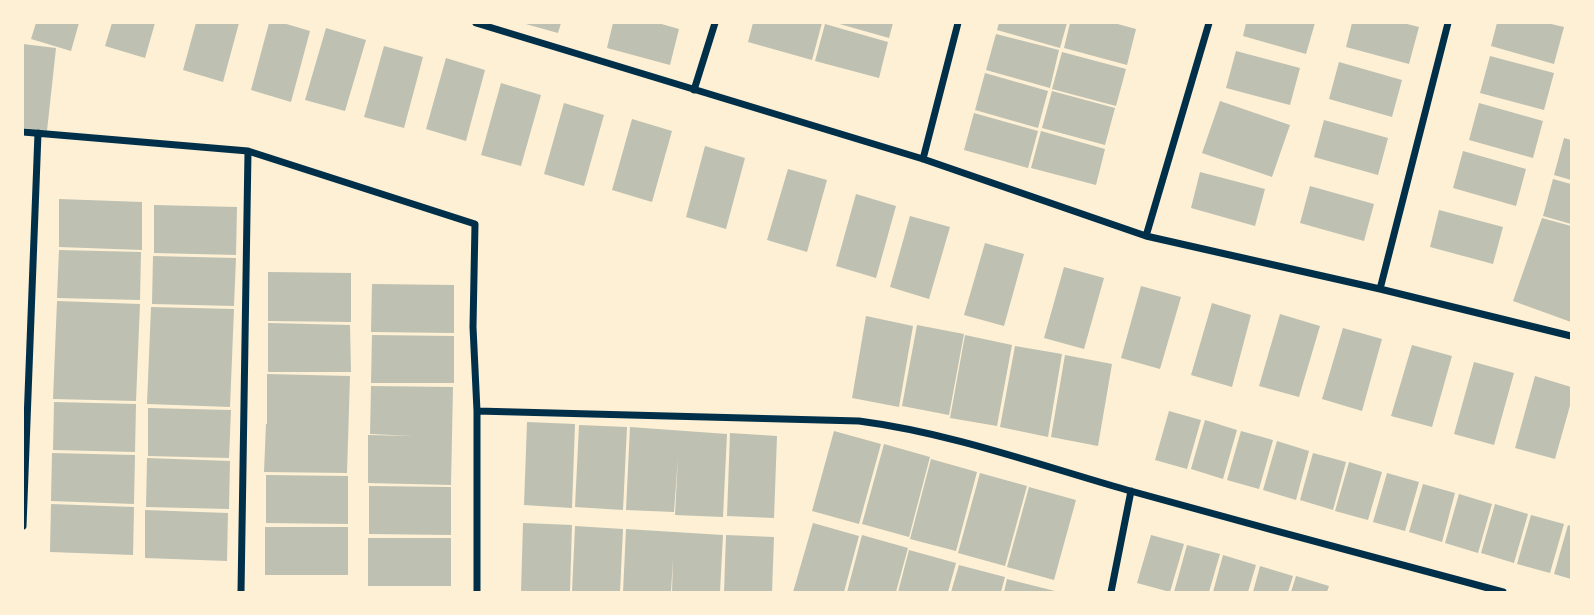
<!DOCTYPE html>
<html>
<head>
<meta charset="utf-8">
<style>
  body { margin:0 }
  #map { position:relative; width:1594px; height:615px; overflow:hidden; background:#fdf0d5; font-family:Inter,sans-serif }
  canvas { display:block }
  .frame { position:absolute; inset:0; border:24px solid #fdf0d5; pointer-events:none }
</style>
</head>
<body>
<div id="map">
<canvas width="1594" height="615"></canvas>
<div class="frame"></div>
</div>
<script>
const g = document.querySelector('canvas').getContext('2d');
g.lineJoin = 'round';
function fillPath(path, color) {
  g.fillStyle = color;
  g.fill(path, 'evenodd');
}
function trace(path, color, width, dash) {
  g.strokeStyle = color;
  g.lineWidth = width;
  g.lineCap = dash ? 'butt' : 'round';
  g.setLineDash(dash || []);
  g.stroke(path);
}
fillPath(new Path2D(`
  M36,23H79L71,51L31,39Z
  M112,23H155L145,58L105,46Z
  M196,23H239L223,82L183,70Z
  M269,23H283L310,31L291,102L251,90Z
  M522,23H561L558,33Z
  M613,23H658L679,29L670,65L607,48Z
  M753,23H822L812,60L748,42Z
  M836,23H893L889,38Z
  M999,23H1067L1060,48L997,30Z
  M1070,23H1114L1136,29L1127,65L1064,48Z
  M1246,23H1315L1306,54L1243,36Z
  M1352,23H1403L1419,27L1409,64L1346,47Z
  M1497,23H1547L1564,27L1554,64L1491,46Z
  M825,24L888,42L879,78L815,61Z
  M326,28L366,40L345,111L305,100Z
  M996,34L1059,50L1050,88L986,70Z
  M23,44L56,48L47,131L23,128Z
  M384,46L423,57L404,128L364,117Z
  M1236,51L1300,68L1290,105L1226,88Z
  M1062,52L1126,69L1116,106L1052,89Z
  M1490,56L1554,73L1544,110L1480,93Z
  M446,58L485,70L466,141L426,129Z
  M1339,62L1402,80L1392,117L1329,99Z
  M985,73L1048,91L1038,128L975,110Z
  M501,83L541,95L521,166L481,155Z
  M1052,91L1115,108L1105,145L1042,128Z
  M1220,101L1290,125L1272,177L1202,153Z
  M564,103L604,115L584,186L544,174Z
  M1479,103L1543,121L1533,158L1469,140Z
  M974,113L1038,131L1028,168L964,150Z
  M632,119L672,131L652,202L612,190Z
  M1324,120L1388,138L1378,175L1314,157Z
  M1041,131L1105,149L1096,185L1031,168Z
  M1564,138L1571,140V180L1554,175Z
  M705,146L745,158L726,229L686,217Z
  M1463,151L1526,169L1516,206L1453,188Z
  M788,169L827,180L807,252L767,240Z
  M1200,172L1265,189L1255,226L1191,208Z
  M1553,179L1571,184V224L1543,216Z
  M1310,186L1374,204L1364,241L1300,223Z
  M856,194L896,206L876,278L836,266Z
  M59,199L142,202V250L59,247Z
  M154,205L237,207L236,255L154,253Z
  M1439,210L1503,227L1493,264L1430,247Z
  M910,216L950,227L929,299L890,287Z
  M1542,218L1571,226V322L1513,301Z
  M985,243L1024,254L1004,326L964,315Z
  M59,250L141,252L140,300L57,298Z
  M153,256L236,258L234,306L152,304Z
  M1064,267L1104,278L1084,349L1044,338Z
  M268,272L351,273V322L268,321Z
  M372,284L454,285V333L371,332Z
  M1141,286L1181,297L1160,369L1121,358Z
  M57,301L140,304L136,401L53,399Z
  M1212,303L1251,315L1232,387L1191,375Z
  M151,307L234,309L230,407L147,404Z
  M1280,314L1320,326L1299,397L1259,386Z
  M866,316L913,326L899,407L852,398Z
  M268,323L350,325L351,372H268Z
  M917,325L964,334L949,415L902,406Z
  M1343,328L1382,339L1362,411L1322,399Z
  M372,335L454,336V383H371Z
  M965,335L1012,345L997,426L950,418Z
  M1412,345L1452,356L1432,427L1391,416Z
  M1015,346L1062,354L1048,437L1000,427Z
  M1065,355L1112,364L1098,446L1051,437Z
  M1474,362L1514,373L1494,445L1454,434Z
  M267,374L350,376L347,473L264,472L266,424H267Z
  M1535,376L1571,387V402L1555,459L1515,448Z
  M371,386L453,387L451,485L368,483V435L413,436L370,434Z
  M54,402L136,404L135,452L53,450Z
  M148,408L231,410L229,458L148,456Z
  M1169,411L1201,420L1187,469L1155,460Z
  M1205,420L1237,430L1223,479L1191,469Z
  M527,422L575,424L572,508L524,505Z
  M579,425L627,427L623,510L575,507Z
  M630,427L727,434L723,517L675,515L678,457L674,512L626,510Z
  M834,431L881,444L859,524L812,511Z
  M1241,431L1273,440L1259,489L1227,480Z
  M730,433L777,436L774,518L727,516Z
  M1277,441L1309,451L1296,500L1263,490Z
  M884,444L930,457L909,537L862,524Z
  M52,453L135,455L134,504L51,501Z
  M1313,453L1346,462L1333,510L1300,500Z
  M147,458L230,461L229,509L146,507Z
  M931,459L977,472L956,551L910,539Z
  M1349,462L1382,472L1368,520L1335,511Z
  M980,473L1027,486L1005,566L958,553Z
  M1387,473L1419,482L1405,531L1373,522Z
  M266,475L348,476V524L266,523Z
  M1423,484L1455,493L1442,542L1409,532Z
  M369,486L451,487V535L369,534Z
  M1029,487L1076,500L1054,580L1007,567Z
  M1459,494L1492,504L1478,553L1445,543Z
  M51,504L134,507L133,555L50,552Z
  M1495,504L1528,514L1514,563L1481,553Z
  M145,510L228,513L227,561L145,558Z
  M1531,515L1564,524L1550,573L1517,564Z
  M523,523L572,525L570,592H521Z
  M813,523L859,536L844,592H793Z
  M1568,525L1571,526V579L1554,574Z
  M575,526L623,529L620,592H572Z
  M265,527H348V575H265Z
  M626,529L723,535L720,592H672L673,559L671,592H623Z
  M726,535L774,537L772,592H724Z
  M862,535L908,548L896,592H847Z
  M1151,535L1184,544L1170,592L1137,583Z
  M368,538H451V586H368Z
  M1187,545L1220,554L1209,592H1174Z
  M909,550L956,563L948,592H898Z
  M1223,555L1256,565L1248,592H1213Z
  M959,565L1005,577L1001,592H951Z
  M1260,566L1293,576L1288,592H1253Z
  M1296,576L1329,586L1327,592H1291Z
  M1007,579L1055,591V592H1004Z`), '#bec0b2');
trace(new Path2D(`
  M476,23L923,159L1146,236L1380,289L1571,336
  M694,90L715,23
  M23,132L248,151L475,224L473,327L477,411V592
  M923,159L958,23
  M1146,236L1209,23
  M1380,289L1448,23
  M477,411L859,421C951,433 1039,465 1127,490C1252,525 1378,558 1503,592
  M23,526L38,133
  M241,592L248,151
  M1111,592L1131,491`), '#003049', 7);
</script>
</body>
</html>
